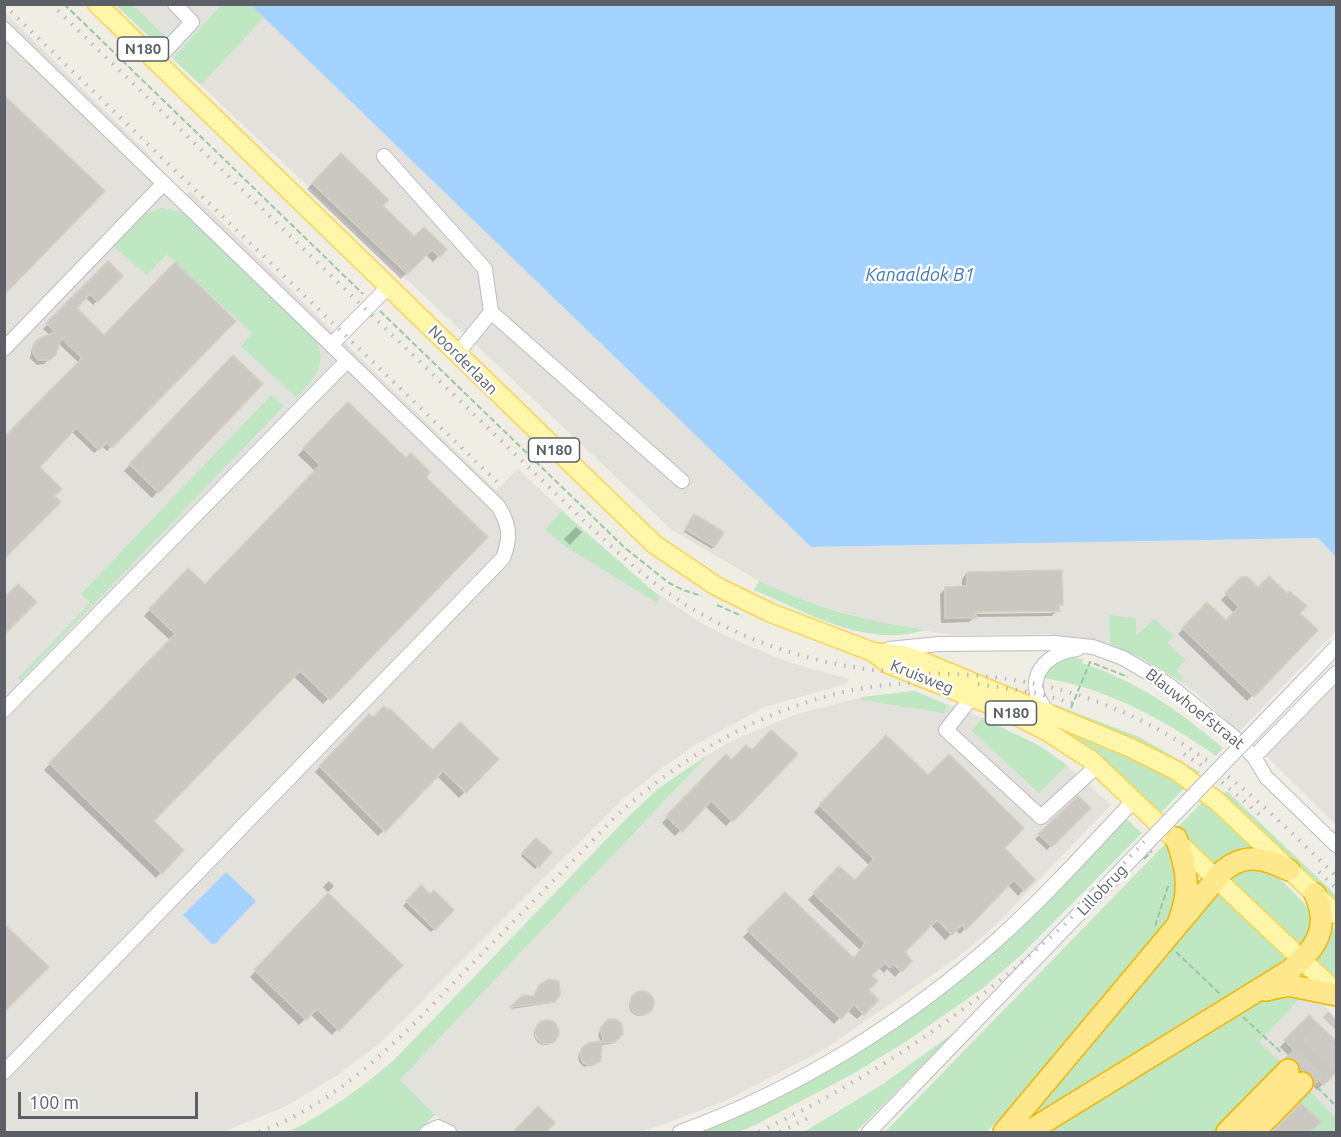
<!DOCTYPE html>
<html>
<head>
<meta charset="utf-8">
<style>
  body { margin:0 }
  #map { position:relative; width:1341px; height:1137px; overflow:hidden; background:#f0eee4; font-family:Ubuntu,sans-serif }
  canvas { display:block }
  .frame { position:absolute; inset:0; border:6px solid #5c6066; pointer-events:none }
  .scale { position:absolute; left:18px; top:1092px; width:180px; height:27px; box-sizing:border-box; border:3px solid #5c6066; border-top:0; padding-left:8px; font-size:18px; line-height:21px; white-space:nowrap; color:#5c6066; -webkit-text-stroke:4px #fff; paint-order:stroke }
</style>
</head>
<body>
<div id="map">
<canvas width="1341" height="1137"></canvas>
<div class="frame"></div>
<div class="scale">100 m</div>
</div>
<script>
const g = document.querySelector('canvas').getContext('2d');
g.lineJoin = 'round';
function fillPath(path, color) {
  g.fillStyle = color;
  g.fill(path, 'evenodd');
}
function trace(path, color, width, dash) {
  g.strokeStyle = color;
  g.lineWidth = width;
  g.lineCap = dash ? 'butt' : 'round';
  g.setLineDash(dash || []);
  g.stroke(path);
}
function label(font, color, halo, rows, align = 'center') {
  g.font = font + ' Ubuntu,sans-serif';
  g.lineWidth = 5;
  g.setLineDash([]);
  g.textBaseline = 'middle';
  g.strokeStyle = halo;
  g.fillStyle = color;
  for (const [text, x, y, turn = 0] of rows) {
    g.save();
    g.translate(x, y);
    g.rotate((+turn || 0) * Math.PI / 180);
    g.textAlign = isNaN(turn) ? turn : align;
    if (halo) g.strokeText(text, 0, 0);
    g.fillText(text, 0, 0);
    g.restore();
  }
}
fillPath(new Path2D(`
  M116,5H251L811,547L1318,538L1336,557V631L1239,732L1196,693L1175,678L1139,657L1110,644L1049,634L955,635L885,625L795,598L759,581L672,530Z
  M4,11L147,152L182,198L190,191L496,490L518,469L635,578L698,621L724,635L785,661L849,679L846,684L765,707L698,743L658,771L621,801L379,1044L338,1075L284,1107L223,1132H5Z
  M1336,681V825L1265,755Z
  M915,691L982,718L1040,746L1067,765L1111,805L994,927L958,957L825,1049L723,1102L642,1132H453L399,1081L709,754L734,740L794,715L862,697Z
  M1280,995L1312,999L1325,1006L1336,1017V1118L1231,1015Z`), '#e3e1dc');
fillPath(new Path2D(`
  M116,5H133L166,37L158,45Z
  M221,5H251L264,17L201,85L175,61V56Z
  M162,208L183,212L192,219L315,338C329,363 314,379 297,398L241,346L252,333L167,254L147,275L113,246L142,215Z
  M271,395L284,406L20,681L18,678L90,603L81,594Z
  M562,511L660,597L656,602L566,547L545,529Z
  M759,581C811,606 867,622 925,630C866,649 807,612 754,590Z
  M1109,615L1136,618V636L1155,619L1174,636L1167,643L1186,660L1176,670L1184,677L1180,681L1139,657L1110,644Z
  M1071,657L1083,659L1082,663C1140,683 1177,709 1223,748L1216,756C1165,720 1106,688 1044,678C1048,665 1058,660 1071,657Z
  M915,691L947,705L944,713L861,700L862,697Z
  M1056,705L1139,737L1200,772L1197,775L1138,741L1055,707Z
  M982,718L1040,746L1067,765L1039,793L972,731Z
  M1064,727L1188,784L1160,814L1129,782L1062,731Z
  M709,754L400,1080L435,1115L417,1132H288C327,1113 360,1089 394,1060L627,818L659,788Z
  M1227,791L1336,895V902L1223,795Z
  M1206,798L1260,849L1216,866L1176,829Z
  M1125,818L1142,833L1020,956L983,988L907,1041L851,1075L755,1125L739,1132H697L895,1028Z
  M1167,842L1175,850L1177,910L1157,938L1151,939C1098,1004 1046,1072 987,1132H885Z
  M1243,867L1272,871L1304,903L1310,912L1311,930L1300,946L1227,877Z
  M1216,889L1291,961L1028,1124L1027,1118Z
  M1331,925L1336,931V982L1314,960Z
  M1280,995L1301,997L1259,1042L1285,1066L1214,1132H1044L1255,1002Z
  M956,1031L856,1132H804L883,1084Z
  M1306,1087L1336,1118V1132H1262Z`), '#bfe8c2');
fillPath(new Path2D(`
  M251,5H1336V557L1318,538L811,547Z
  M226,872L256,901L216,943L212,944L183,915Z`), '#a5d3ff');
fillPath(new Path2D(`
  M341,155L381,206L414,239L445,249L433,262L425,254L401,279L307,189Z
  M108,263L121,276L93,305L85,297L75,308L104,337L175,264L234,321L107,451L102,446L94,453L71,431L38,467L60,489L53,496L59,502L4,557V439L79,363L58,343L54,354L44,364L37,365L30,358L32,348L51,336L43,329Z
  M233,357L261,384L152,498L124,471Z
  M348,404L486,537L323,704L293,676L152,821L182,850L156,878L44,770L170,640L144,616L188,570L205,586L316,472L298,455Z
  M691,519L714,546L712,549L684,532Z
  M576,527L582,532L570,545L564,539Z
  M967,573L1061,604L1052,616L975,617L969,622L941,623L940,594L946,588L962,587V579ZM1055,610L1052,613L969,614V611Z
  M1242,579L1298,613L1316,630L1247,701L1178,634L1207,604L1226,622L1234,613L1221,600Z
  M369,716L433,752L497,759L459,798L437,776L378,836L315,772Z
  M886,737L1033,880L1018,896L1008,885L960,934L955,930L945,940L931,925L903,952L910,961L895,977L887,969L884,973L878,967L870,975L867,990L877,1000L857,1019L847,1010L834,1024L743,937L785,894L853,959L860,950L808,900L839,868L855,882L870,866L814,812Z
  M752,752L796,754L726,826L705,806L675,836L662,823L726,756L731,762Z
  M1078,798L1088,808L1047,850L1035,839Z
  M536,840L550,853L535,869L521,856Z
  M329,881L334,886L328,892L323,887Z
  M421,887L452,910L431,932L403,906Z
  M328,895L400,965L332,1035L310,1014L299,1025L250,977Z
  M540,986L558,994L551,1003L511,1009L524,997H533Z
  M629 1005a11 11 0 1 1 22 0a11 11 0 1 1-22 0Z
  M1309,1017L1336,1043V1071L1317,1090L1292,1065L1294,1061L1280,1047Z
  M534 1034a11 11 0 1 1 22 0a11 11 0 1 1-22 0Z
  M603,1025L622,1027L620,1037L611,1044L601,1045L602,1054L597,1063L584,1067L579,1062L578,1056L582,1049L601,1043L598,1035Z`), '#0003');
const building = new Path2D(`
  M4,95L105,191L4,295Z
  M341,153L389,200L383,206L414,236L424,227L447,249L440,257L432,250L407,274L312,183Z
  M108,261L123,276L98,302L90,294L77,308L104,335L175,262L236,321L112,448L107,443L99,450L76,428L40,467L62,489L55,496L61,502L4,559V437L82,358L61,338L56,355L50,360H38L33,353V345L38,339L55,332L46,323Z
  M233,355L263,384L159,493L129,464Z
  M348,402L406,458L411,453L430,472L426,477L488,537L330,700L300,671L154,821L184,850L162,874L49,763L175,634L149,609L188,568L205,584L320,465L303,448Z
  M694,514L724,532L715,547L685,529Z
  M1062,570L1063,605H1058L1060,611L976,612V618H945V587L967,586V572Z
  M1269,576L1287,593L1289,591L1307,606L1300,613L1318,630L1254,697L1182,628L1207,602L1226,620L1239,607L1225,593L1241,577H1248L1258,587Z
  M18,584L37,602L4,635V597Z
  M384,706L387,710L389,708L433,750L460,722L499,759L466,793L443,771L385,832L319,766L369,714L373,717Z
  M771,730L798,754L733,822L711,801L682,832L666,816L726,754L731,760L746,745L752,750Z
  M886,735L928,775L949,754L1024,828L1005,848L1035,880L1024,891L1014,880L966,930L962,925L952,935L937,920L905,952L912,961L902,972L893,964L890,968L885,963L872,975L878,981L869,990L879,1000L864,1015L854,1005L841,1019L747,930L785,892L854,958L865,943L813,893L839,866L855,880L874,859L819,805Z
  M1078,796L1091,808L1052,847L1038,834Z
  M536,838L552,852L539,867L522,853Z
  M421,885L430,894L434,890L454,910L435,930L406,901Z
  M328,893L403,965L339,1031L317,1009L306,1020L254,970Z
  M4,924L49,967L4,1012Z
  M549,979L559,981L560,995L555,1002L510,1007L523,995L534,996L539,985Z
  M630 1003a12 12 0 1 1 24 0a12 12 0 1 1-24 0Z
  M1309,1015L1336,1041V1072L1324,1085L1296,1058L1299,1055L1284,1040Z
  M608,1019H616L622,1024L623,1034L615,1042L604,1043L600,1028Z
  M535 1032a12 12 0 1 1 24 0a12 12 0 1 1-24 0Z
  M602,1041L601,1061L591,1066L583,1063L580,1056L582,1048L588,1043Z
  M1301,1103L1321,1122L1310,1132H1272Z
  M538,1106L555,1123L546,1132H513Z`);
fillPath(building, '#cbc8c1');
trace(building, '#d5d0c2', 1.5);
trace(new Path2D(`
  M1288,1070L1336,1019
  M1302,1083L1336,1048`), '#cbcac4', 21, [21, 10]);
const minor = new Path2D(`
  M4,29L498,506C510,525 511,538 503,558L4,1072
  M155,62L192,22L175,4
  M384,156L485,269L491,312
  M331,345L388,287
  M4,349L164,183
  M457,354L491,312L682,481
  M889,649L939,644L1054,643L1093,647L1123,658L1169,685L1234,737L1254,757L1266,777L1336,845
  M972,697L946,730L1041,817L1097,766
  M4,710L347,361
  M1051,714C1020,687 1040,653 1077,649
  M1254,757L1336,673
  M427,1132L438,1127L449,1132
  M680,1132C796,1090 905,1022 997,940C1045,897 1090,847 1134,800
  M869,1132L1151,839`);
const major = new Path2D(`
  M97,4L654,544L716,586L771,613L873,652L903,655L919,660L1131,748L1177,771L1218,802L1336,914
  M874,653L888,664L1011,713L1048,732L1091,760L1336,992`);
const highway = new Path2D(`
  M1176,838C1187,867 1191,891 1179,921
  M1266,990L1288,985L1336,995
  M1004,1132L1222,872C1244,852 1264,858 1289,870
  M1028,1132L1289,971C1315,950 1331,928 1315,894
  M1227,1132L1288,1070
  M1254,1132L1302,1083`);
trace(minor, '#b9bcc1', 16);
trace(major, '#f9d454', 21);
trace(highway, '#f4b400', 24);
trace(new Path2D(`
  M64,4L363,294
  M380,311L625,548L669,583L683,590L702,596
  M717,605L742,616
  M1071,708L1090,662L1128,677
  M1155,926L1169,883
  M1176,952L1220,994
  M1243,1017L1283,1054
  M1317,1087L1336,1106`), '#97c7a8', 2, [6, 3]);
trace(minor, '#fff', 14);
trace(major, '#fff6aa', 18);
trace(highway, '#ffe88c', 21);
trace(new Path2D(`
  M51,4L582,519C607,542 632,567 660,587C724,635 804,663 883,671C905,674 928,673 951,674C1004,676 1056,685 1106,705C1203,743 1263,805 1336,876
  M4,5L498,483
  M978,684L1036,693L1072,703
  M1184,754L1207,769L1261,816
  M1319,872L1336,888
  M259,1132C347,1099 407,1031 471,965C520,915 569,865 617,815C706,735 820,678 942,683
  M759,1132C877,1075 968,1013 1065,924L1336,643
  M780,1132L812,1116`), '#b7b8b9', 4, [1.5, 8]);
const minorBridge = new Path2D(`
  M1151,839L1336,647`);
trace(minorBridge, '#b9bcc1', 16, []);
trace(new Path2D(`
  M1144,859L1152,851`), '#97c7a8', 2, [6, 3]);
trace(minorBridge, '#fff', 14);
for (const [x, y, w] of [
  [143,49,51],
  [554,450,51],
  [1011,713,51]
]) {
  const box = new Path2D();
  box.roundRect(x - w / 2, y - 12, w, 24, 4.5);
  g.fillStyle = '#fff';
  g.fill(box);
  trace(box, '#5c6066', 1.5);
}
label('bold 15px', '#5c6066', null, [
  ["N180",143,49],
  ["N180",554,450],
  ["N180",1011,713]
]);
label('16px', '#5c6066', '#fff', [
  ["Noorderlaan",463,360,45],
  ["Kruisweg",922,677,22],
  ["Blauwhoefstraat",1195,709,38],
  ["Lillobrug",1102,890,-46]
]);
label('italic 18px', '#3e77c1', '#fff', [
  ["Kanaaldok B1",920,275]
]);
</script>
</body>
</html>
